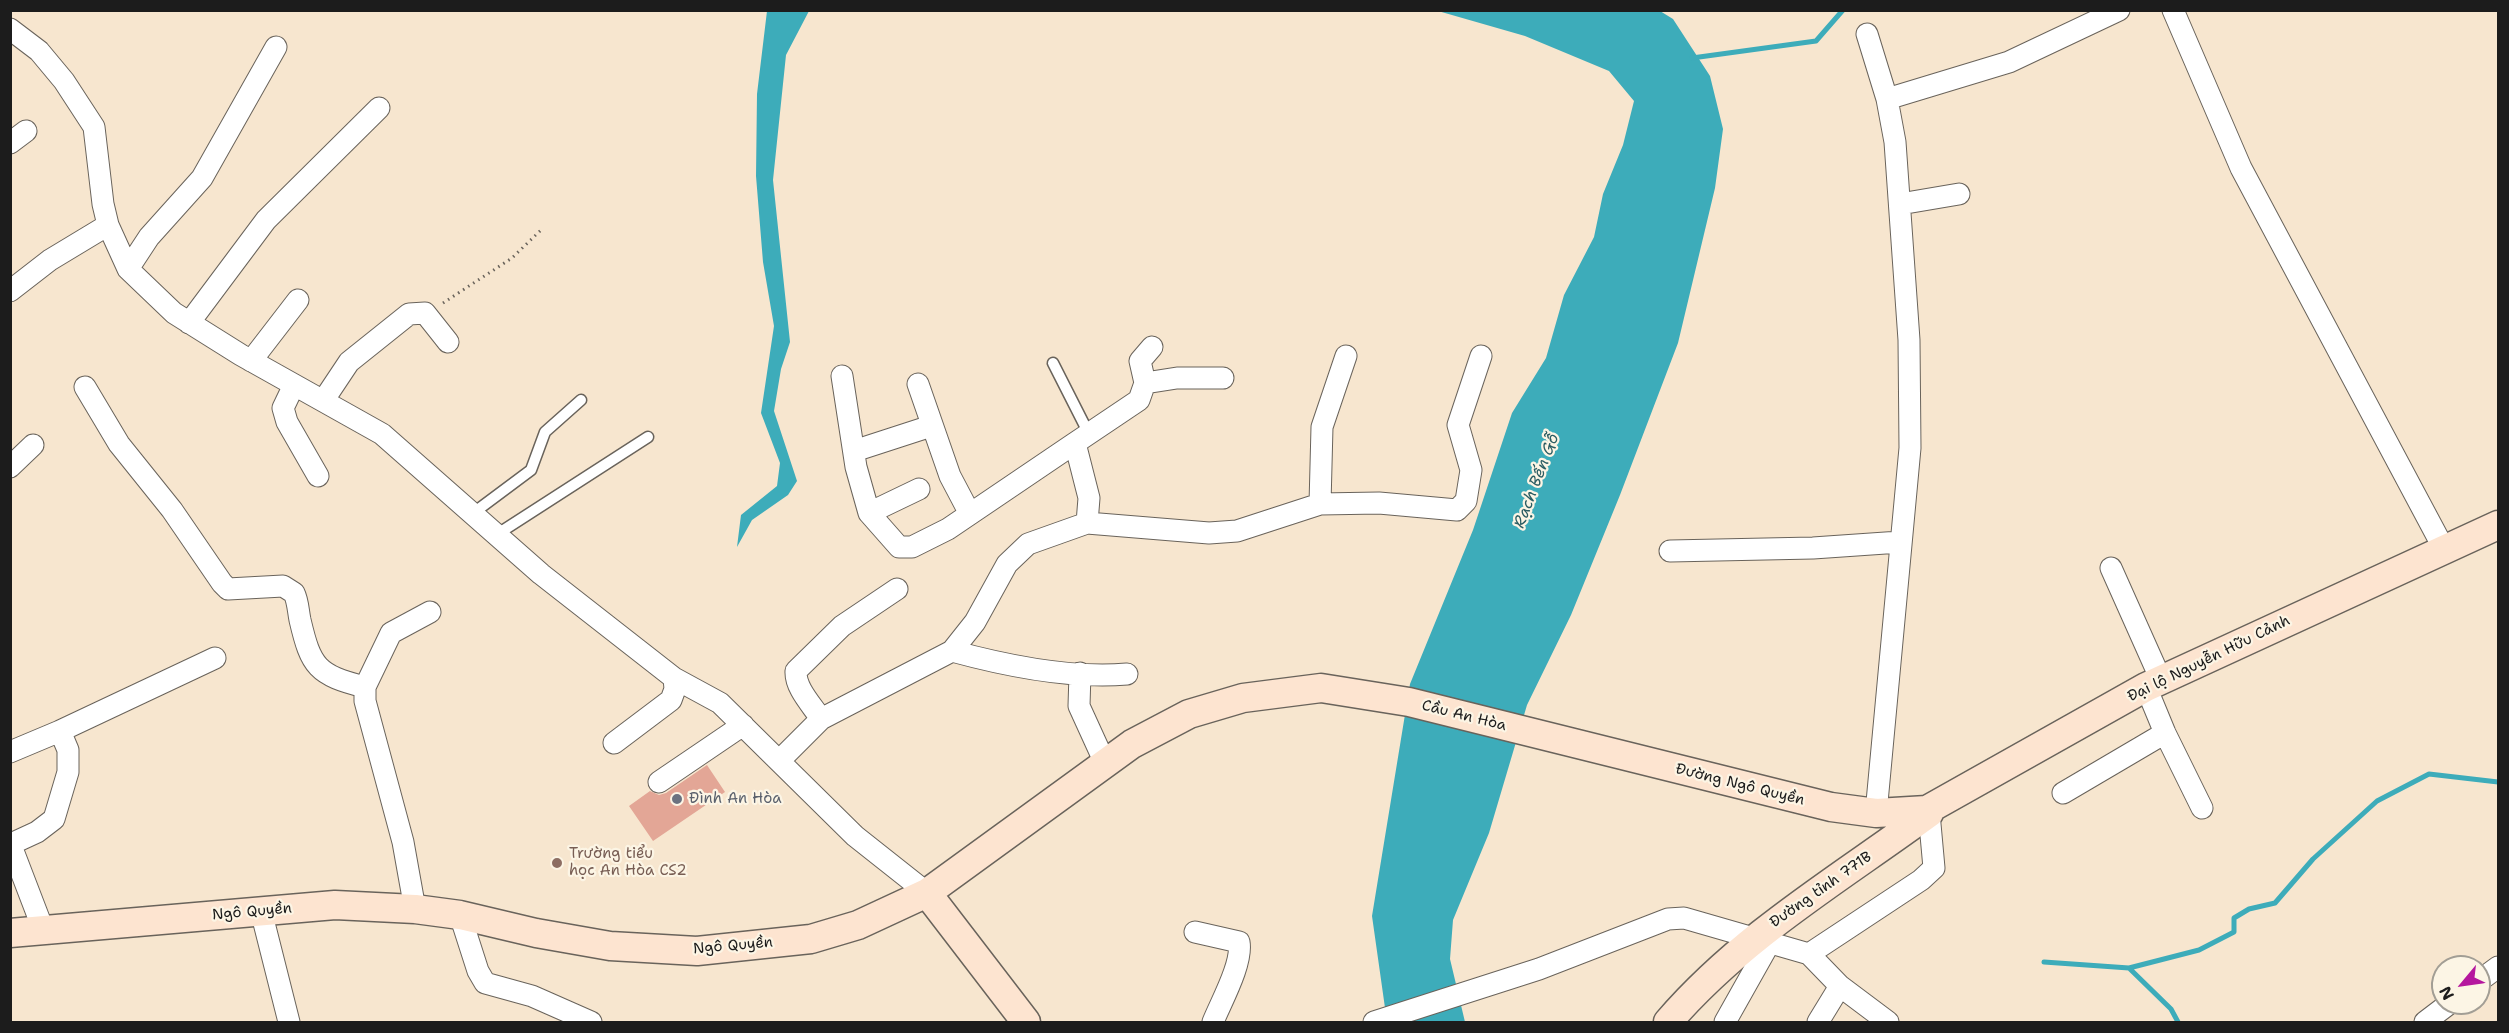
<!DOCTYPE html>
<html>
<head>
<meta charset="utf-8">
<style>
  body { margin:0 }
  #map { position:relative; width:2509px; height:1033px; overflow:hidden; background:#f7e6cf; font-family:"Shantell Sans",sans-serif }
  canvas { display:block }
  .frame { position:absolute; inset:0; border:12px solid #1c1c1c; pointer-events:none }
  .north { position:absolute; left:2431px; top:955px; width:60px; height:60px; box-sizing:border-box; background:#fcf5e5; border:2px solid #a29e95; border-radius:50%; rotate:241deg; font-size:16px; font-weight:700; line-height:24px; text-align:center; color:#1c1c1c }
  .north::after { content:''; display:block; margin:auto; width:21px; height:27px; background:#b5179e; clip-path:polygon(50% 0,100% 100%,50% 72%,0 100%) }
</style>
</head>
<body>
<div id="map">
<canvas width="2509" height="1033"></canvas>
<div class="frame"></div>
<div class="north">N</div>
</div>
<script>
const g = document.querySelector('canvas').getContext('2d');
g.lineJoin = 'round';
function fillPath(path, color) {
  g.fillStyle = color;
  g.fill(path, 'evenodd');
}
function trace(path, color, width, dash) {
  g.strokeStyle = color;
  g.lineWidth = width;
  g.lineCap = dash ? 'butt' : 'round';
  g.setLineDash(dash || []);
  g.stroke(path);
}
function label(font, color, halo, rows, align = 'center') {
  g.font = font + ' "Shantell Sans",sans-serif';
  g.lineWidth = 4.5;
  g.setLineDash([]);
  g.textBaseline = 'middle';
  g.strokeStyle = halo;
  g.fillStyle = color;
  for (const [text, x, y, turn = 0] of rows) {
    g.save();
    g.translate(x, y);
    g.rotate((+turn || 0) * Math.PI / 180);
    g.textAlign = isNaN(turn) ? turn : align;
    if (halo) g.strokeText(text, 0, 0);
    g.fillText(text, 0, 0);
    g.restore();
  }
}
fillPath(new Path2D(`
  M767,11H809L786,55L773,180L790,342L781,369L774,411L797,481L788,495L752,520L737,547L741,515L777,486L780,463L761,413L774,326L763,262L756,176L757,94Z
  M1438,11H1660L1673,19L1710,76L1723,129L1715,188L1678,343L1620,495L1571,615L1527,705L1489,833L1453,920L1450,959L1465,1022H1387L1372,916L1410,684L1473,530L1512,413L1546,358L1564,295L1594,237L1603,194L1623,145L1634,101L1609,71L1525,36Z`), '#3dacba');
trace(new Path2D(`
  M1692,58L1816,41L1843,10
  M2044,962L2129,968L2171,1009L2178,1022
  M2129,968L2199,950L2234,932V918L2249,909L2275,903L2313,859L2377,801L2429,774L2498,782`), '#3dacba', 5);
fillPath(new Path2D(`
  M707,765L725,792L653,841L629,806L650,791L659,795L666,793Z`), '#e3a696');
const lane = new Path2D(`
  M1053,363L1088,432
  M472,514L531,470L545,432L581,400
  M496,535L648,437`);
const street = new Path2D(`
  M2173,10L2241,168L2444,549
  M10,29L39,51L64,81L94,127L103,204L108,225L128,269L174,313L241,355L382,434L541,574L674,678L720,703L855,836L927,893
  M1867,34L1887,99L1895,142L1909,340L1910,448L1876,813
  M1887,99L2009,62L2119,10
  M10,143L26,131
  M1900,204L1959,194
  M128,269L149,237L202,178L276,47
  M10,291L50,260L108,225
  M189,323L266,220L379,108
  M251,361L298,300
  M842,376L856,467L869,513L899,547H912L948,529L1075,443L1089,498L1087,523
  M1145,383L1177,378H1223
  M918,384L950,476L970,514
  M294,385L283,408L287,422L318,476
  M85,387L119,444L172,510L222,583L228,589L283,586L294,593C298,601 298,610 300,620C311,667 317,675 365,687
  M323,401L349,362L409,314L425,313L448,342
  M1075,443L1139,400L1145,383L1140,361L1152,347
  M854,451L931,426
  M10,467L33,445
  M1320,504L1322,427L1346,356
  M869,513L919,489
  M1670,551L1813,548L1900,542
  M2111,568L2161,680
  M952,651C1007,666 1070,679 1127,674
  M1080,673L1079,706L1105,763
  M2146,687L2165,733L2202,808
  M821,719C812,705 795,688 796,671L842,626L897,589
  M614,743L671,700L675,689L674,678
  M10,752L60,731
  M780,760L821,719L952,651L975,622L1007,564L1028,544L1087,523L1209,533L1237,531L1320,504L1379,503L1457,510L1466,501L1471,470L1458,425L1481,356
  M659,782L743,725
  M2063,793L2165,733
  M10,843L43,929
  M11,844L37,832L54,819L68,772V750L60,731L215,658
  M415,909L403,842L365,701V687L391,633L430,612
  M261,911L289,1022
  M460,915L478,971L485,983L532,996L591,1022
  M1195,932L1239,942C1243,963 1221,1002 1213,1022
  M1809,954L1840,986L1818,1022
  M2479,981L2498,967
  M1840,986L1888,1022
  M1374,1022L1539,969L1668,919L1684,918L1809,954L1921,880L1934,868L1929,813
  M1725,1022L1770,942
  M2425,1022L2450,1003`);
const secondary = new Path2D(`
  M927,893L1026,1022
  M10,933L335,905L415,909L460,915L536,933L610,946L697,951L811,939L858,925L927,893L1132,744L1189,714L1243,698L1321,688L1409,702L1831,807L1876,813L1927,810L2146,687L2498,525
  M1668,1022C1742,936 1839,879 1929,813L1927,810`);
trace(lane, '#69635b', 13);
trace(street, '#69635b', 23);
trace(secondary, '#69635b', 31);
trace(new Path2D(`
  M443,303L512,258L542,229`), '#69635b', 3, [1.5, 4.5]);
trace(lane, '#fff', 10);
trace(street, '#fff', 21);
trace(secondary, '#fde4d0', 28);
for (const [x, y, r, color] of [
  [677,799,6,"#6b7280"],
  [557,863,6,"#8d6e63"]
]) {
  const dot = new Path2D();
  dot.arc(x, y, r, 0, 2 * Math.PI);
  g.fillStyle = color;
  g.fill(dot);
  trace(dot, '#fcf5e5', 2);
}
label('15px', '#1c1c1c', '#fcf5e5', [
  ["Đại lộ Nguyễn Hữu Cảnh",2209,659,-26],
  ["Cầu An Hòa",1464,716,14],
  ["Đường Ngô Quyền",1740,785,14],
  ["Đường tỉnh 771B",1821,890,-35],
  ["Ngô Quyền",252,912,-5],
  ["Ngô Quyền",733,946,-5]
]);
label('15px', '#5b616d', '#fcf5e5', [
  ["Đình An Hòa",689,799]
], 'left');
label('15px', '#785e54', '#fcf5e5', [
  ["Trường tiểu",569,854],
  ["học An Hòa CS2",569,871]
], 'left');
label('italic 16px', '#2b5d63', '#fcf5e5', [
  ["Rạch Bến Gỗ",1537,481,-69]
]);
</script>
</body>
</html>
